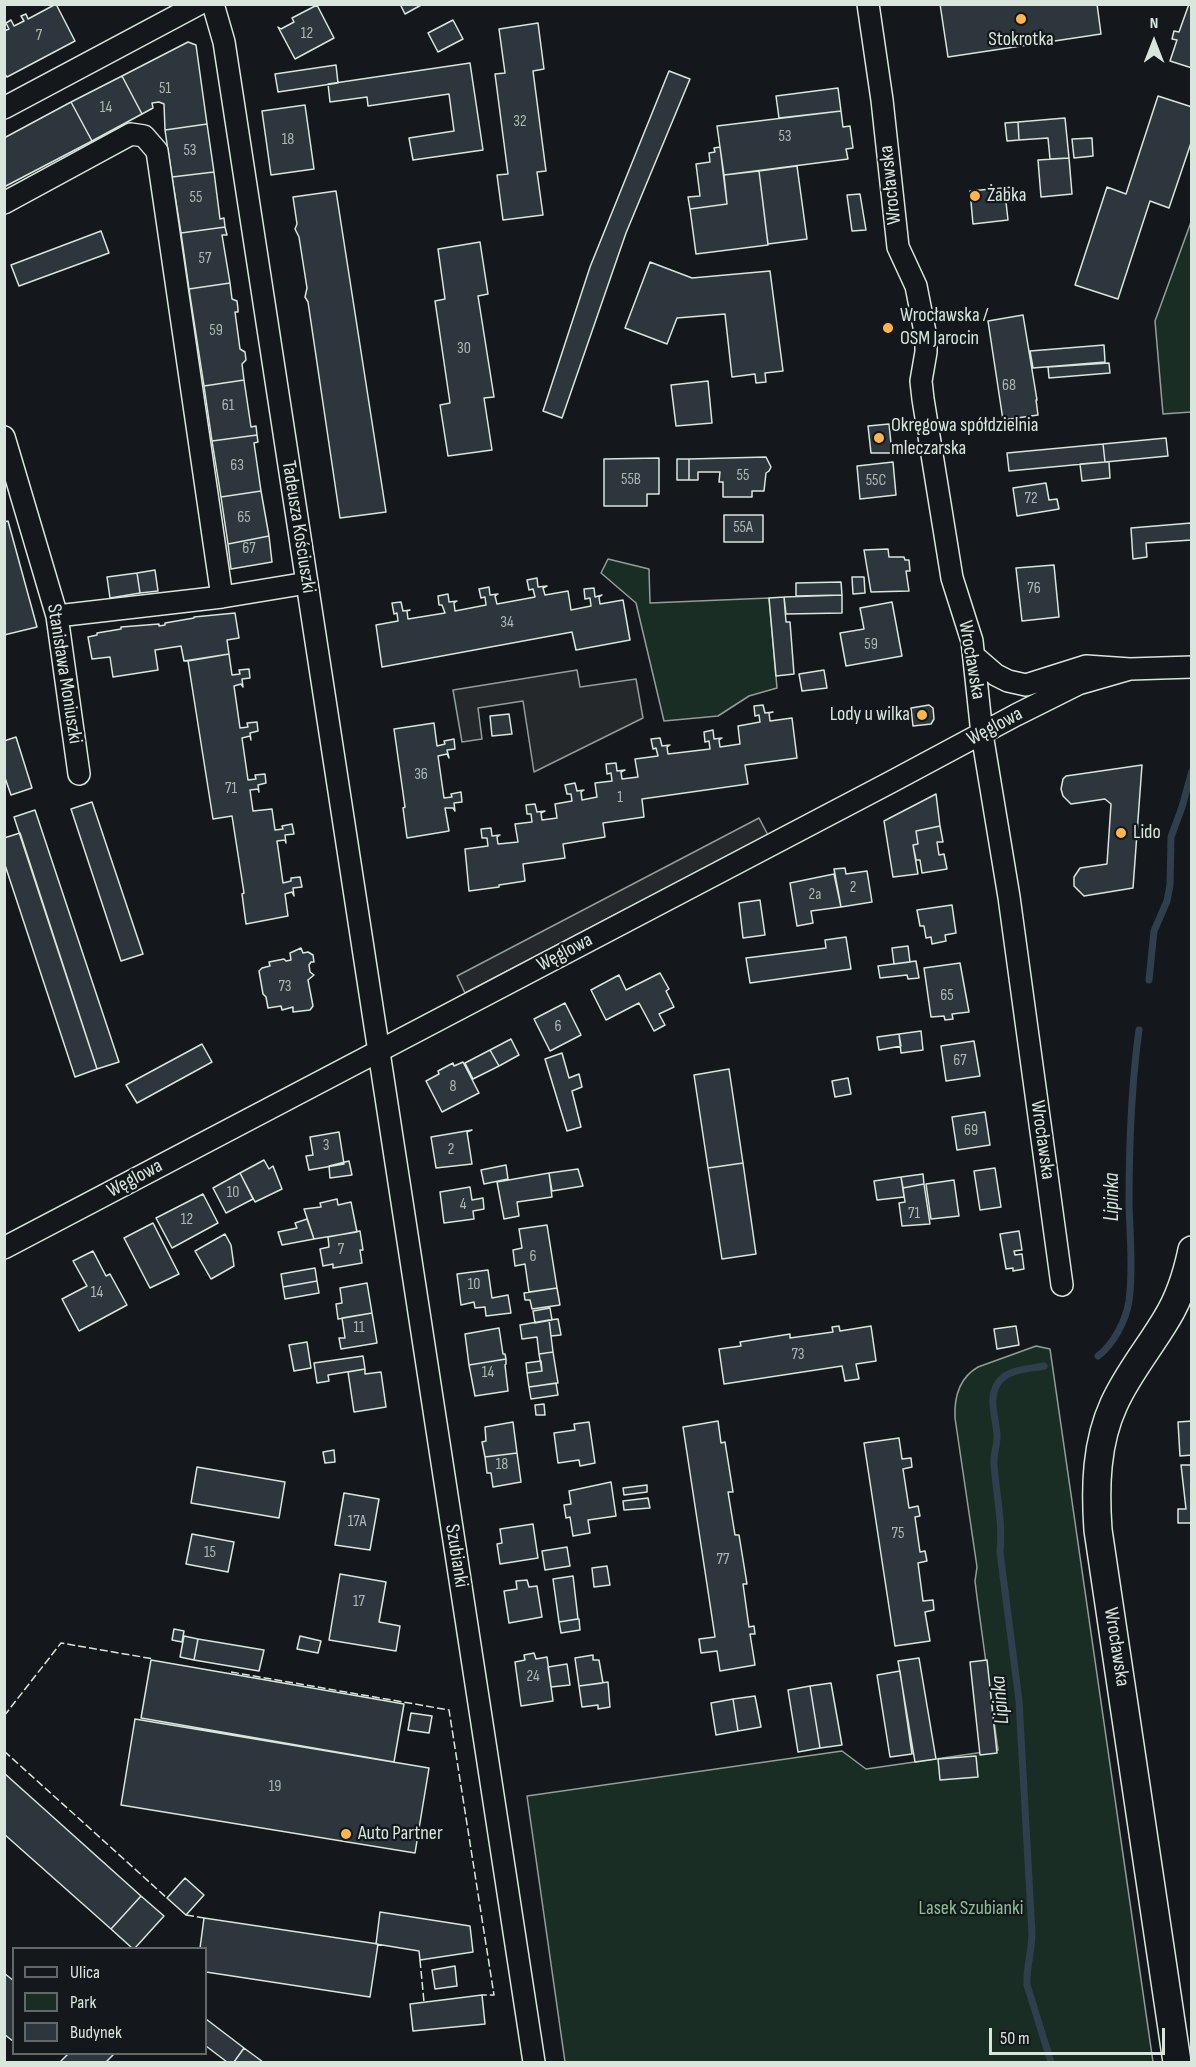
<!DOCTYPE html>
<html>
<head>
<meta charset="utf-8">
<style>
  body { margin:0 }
  #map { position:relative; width:1196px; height:2067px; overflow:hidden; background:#14181c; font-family:"Sofia Sans Condensed",sans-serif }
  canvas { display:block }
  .frame { position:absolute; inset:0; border:6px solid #d8e6dc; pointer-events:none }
  .legend { position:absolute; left:12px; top:1947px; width:195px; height:108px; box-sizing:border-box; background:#14181c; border:2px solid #626a69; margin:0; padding:8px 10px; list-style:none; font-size:18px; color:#d8e6dc }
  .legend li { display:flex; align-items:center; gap:12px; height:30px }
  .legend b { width:30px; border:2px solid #626a69 }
  .north { position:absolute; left:1124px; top:12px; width:60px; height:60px; -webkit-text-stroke:4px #14181c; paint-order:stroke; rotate:0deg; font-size:16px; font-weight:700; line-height:24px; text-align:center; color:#d8e6dc }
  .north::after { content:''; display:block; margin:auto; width:21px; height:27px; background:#d8e6dc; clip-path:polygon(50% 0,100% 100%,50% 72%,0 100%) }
  .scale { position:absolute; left:989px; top:2028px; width:176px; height:27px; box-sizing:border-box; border:3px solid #d8e6dc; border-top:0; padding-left:8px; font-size:18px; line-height:21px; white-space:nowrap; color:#d8e6dc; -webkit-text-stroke:4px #14181c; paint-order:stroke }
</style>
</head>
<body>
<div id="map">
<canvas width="1196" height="2067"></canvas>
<div class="frame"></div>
<ul class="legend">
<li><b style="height:8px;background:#14181c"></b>Ulica</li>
<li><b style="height:16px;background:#1a2d24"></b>Park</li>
<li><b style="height:16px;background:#2c363c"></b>Budynek</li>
</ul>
<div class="north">N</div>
<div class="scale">50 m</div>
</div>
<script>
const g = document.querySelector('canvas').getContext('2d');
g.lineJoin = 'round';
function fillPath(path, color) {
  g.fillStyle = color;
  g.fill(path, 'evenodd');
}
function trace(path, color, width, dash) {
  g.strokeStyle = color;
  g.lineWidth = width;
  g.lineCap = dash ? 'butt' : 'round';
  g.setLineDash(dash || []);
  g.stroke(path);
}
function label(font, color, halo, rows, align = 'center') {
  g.font = font + ' "Sofia Sans Condensed",sans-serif';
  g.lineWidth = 4.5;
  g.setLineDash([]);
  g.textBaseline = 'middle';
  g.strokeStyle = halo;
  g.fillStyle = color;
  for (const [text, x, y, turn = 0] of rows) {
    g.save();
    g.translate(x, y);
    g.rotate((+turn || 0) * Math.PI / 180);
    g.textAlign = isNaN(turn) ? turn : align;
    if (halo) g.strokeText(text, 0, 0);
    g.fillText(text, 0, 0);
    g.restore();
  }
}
const green = new Path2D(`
  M1191,222V412L1163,414L1155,321Z
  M608,559L649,569L650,603L769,598L777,688L749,696L718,716L664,721L636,603L601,573Z
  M1036,1346L1050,1349L1153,2062H565L527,1796L842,1751L866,1769L998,1750L977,1597L975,1581L977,1567L955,1418C954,1398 959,1378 978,1367Z`);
fillPath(green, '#1a2d24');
trace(green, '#939e99', 1.5);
const parking = new Path2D(`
  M577,670L580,687L636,679L643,718L534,772L523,701L478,708L482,739L462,742L453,690Z
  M759,818L768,835L465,993L457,976Z`);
fillPath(parking, '#24282b');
trace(parking, '#939e99', 1.5);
trace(new Path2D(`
  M1149,980L1154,931L1167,901L1170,885L1171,837L1182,807L1192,771
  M1098,1356C1114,1344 1126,1320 1129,1301C1133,1269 1130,1236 1129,1204C1129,1146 1131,1088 1139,1030
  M1044,1366C1029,1369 1007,1369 998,1383C987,1399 997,1420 997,1437C997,1446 993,1455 994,1464C996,1494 1003,1522 1000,1552L1019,1701L1032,1933C1032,1951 1026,1967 1027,1985L1051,2062`), '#2f3f4d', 7);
const building = new Path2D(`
  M56,4L75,41L7,77L4,73V31L9,29L6,23L11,20L14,26L24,21L21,16L26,14L28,19Z
  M400,4H423L405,14Z
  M940,4H1097L1101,34L948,57Z
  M1189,4H1192V68L1170,61L1177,40L1172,39L1174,31L1179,32Z
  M317,5L334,38L295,59L278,27L281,29L294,22L292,18Z
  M453,20L463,39L438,52L428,33Z
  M538,23L544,69L533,71L546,171L537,172L543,215L503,220L497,175L508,174L495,74L505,73L499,29Z
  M188,42L196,45L207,124L165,130L164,104L159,102L152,103L153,108L142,114L122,76Z
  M470,63L483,150L413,160L409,138L454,131L449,94L368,106L367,97L330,102L328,84Z
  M336,65L338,83L278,92L275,74Z
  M669,71L690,79L626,233L562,418L543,411L590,267Z
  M122,76L142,114L92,141L71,102Z
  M838,88L841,111L779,118L776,96Z
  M1158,96L1192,107V140L1169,208L1150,201L1118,299L1075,285L1107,187L1126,194Z
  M71,102L92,141L4,187V138Z
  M305,105L314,169L271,175L262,111Z
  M841,111L843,127L850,126L853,148L846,149L848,159L724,175L717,126Z
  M1065,118L1069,158L1050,159L1048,138L1019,140L1018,122Z
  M1018,122L1019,140L1007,141L1005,123Z
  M207,124L214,172L172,177L165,130Z
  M1092,138L1093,156L1074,158L1072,139Z
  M720,147L727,204L690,209L688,197L700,196L696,164L710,162L709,153L715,152L714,148Z
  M1069,158L1072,194L1041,197L1038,160Z
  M797,166L807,239L768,244L759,171Z
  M759,171L768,245L696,254L690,209L727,204L724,175Z
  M214,172L220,219L224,218L225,227L181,233L172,177Z
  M1013,187L1014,201L1006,202L1008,220L973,224L970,191Z
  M336,191L386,512L340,518L308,302L305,297L307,288L299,237L295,229L297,224L293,197Z
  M860,194L866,230L852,231L847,195Z
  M225,227L227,235H222L230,283L189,289L181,233Z
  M101,231L109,253L19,286L11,265Z
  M480,242L488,294L478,296L494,397L484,398L492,450L448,456L440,405L450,403L435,301L445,299L438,249Z
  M650,262L692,278L770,271L783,371L765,373L766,382L756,383L755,374L732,377L725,314L677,318L667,344L625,328Z
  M230,283L232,299L237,301L238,309V312H235L240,349L245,352L246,360L242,364L244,380L204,386L189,289Z
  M1023,315L1037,400H1036L1038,415L1003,420L988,321Z
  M1104,345L1105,362L1033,368L1030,351Z
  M1109,363L1110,373L1049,378L1048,367Z
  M244,380L251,427L256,426L257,435L212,441L204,386Z
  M708,381L712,423L676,426L671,385Z
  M889,424L892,453H871L868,426Z
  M257,435L258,442L254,443L261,491L221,497L212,441Z
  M1166,438L1168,456L1105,462L1103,444Z
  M1103,444L1105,462L1009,471L1007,453Z
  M766,457L771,467L769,471L766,473L764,491H752V497H723V482H719L720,472H698V480H689V459Z
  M659,458V494H647V506H604V459Z
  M677,459H689V480H677Z
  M893,462L896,495L860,499L857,466Z
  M1105,462H1109L1110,478L1082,481L1080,464Z
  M1046,483L1049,500L1057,499L1059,509L1017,516L1013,488Z
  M261,491L269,536L228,544L221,497Z
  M724,515H763V542H724Z
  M8,521L37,627L4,635V522Z
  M1191,523L1192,540L1146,543L1147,557L1133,559L1131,528Z
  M269,536L272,562L231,569L228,544Z
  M888,549L889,557H904L905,560H909L910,571H906L909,591L871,592L864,550Z
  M1054,565L1059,617L1022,621L1016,568Z
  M155,570L158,591L140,593L137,573Z
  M137,573L140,593L110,598L107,577Z
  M852,577H864L865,593L853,594Z
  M537,578L538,587L547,586L543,588L545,595L568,591L571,610L591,606L590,598L585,599L584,589L594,588L595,597L602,595L599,597L600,604L623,600L630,640L576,650L572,632L382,667L376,625L398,621L397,613L394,614L392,603L401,602L403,611L410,610L407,611L408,619L445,613L442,605H439L438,596L448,594L449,602L457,601L454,603L455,611L486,605L485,597L481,598L479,589L489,587L490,595L498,594L495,596L497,604L535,597L533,589L529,590L527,580Z
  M841,582L842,595L796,596V583Z
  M842,595V613L786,614L784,597Z
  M784,597L786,622H790L794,674L776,676L769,598Z
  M892,602L902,656L846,666L840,633L864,629L860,608Z
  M235,613L239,638L227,640L229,654L184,661L181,646L155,650L158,670L113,677L110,657L92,659L88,637L97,635V633L121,629V627L159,624V626L165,625V623L194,618V617Z
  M229,654L232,675L240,674L239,670L249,669L250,678L242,679L243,687L241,684L234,686L240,728L248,727L247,723L257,722L258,731L250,733L251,740L250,736L242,738L248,780L256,779L255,775L265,774L266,783L258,785L259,792L258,789L250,790L253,811L272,809L275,830L283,829L282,826L292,824L294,834L285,835L286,843L285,840L277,841L283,883L291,881V878L300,877L302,887L293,888L294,896L292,892L285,894L288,916L246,924L242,894L244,893L232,816L213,819L188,661Z
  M824,670L827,688L802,691L799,674Z
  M763,705L765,713L773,712L769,713L770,721L792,718L797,758L745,765L748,784L642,799L644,817L603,823L605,837L563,844L565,858L523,864L525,881L499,885V887L469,891L465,849L488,846L487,838H482L481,829L491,828L492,836L500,835L497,837L498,844L518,842L515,824L532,822L531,814H527L526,805L535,804L537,812L545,811L541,813L542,820L557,818L555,804L572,801L571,794H567L565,785L575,783L577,791L584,790L581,792L582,800L597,797L595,783L612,781L611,773L607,774L606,764L616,763L617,771L625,770L621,772L622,779L638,777L635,759L658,756L656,748L653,749L651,739L660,738L662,746L670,745L667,747L668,754L710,749L709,741L705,742L704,732L713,730L714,739L722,738L719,740L720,747L740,744L738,726L760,722L759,715L755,716L754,706Z
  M929,705L933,708L934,719L931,724L913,726L911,708Z
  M509,714L512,734L492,736L490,716Z
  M434,723L437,746L445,744L444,741L454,739L455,749L447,750L449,758L447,754L438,756L444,798L452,797L451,794L461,792L462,802L454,803L455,811L453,808H445L449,831L407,838L403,808L405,807L394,729Z
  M16,737L32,788L11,795L4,775V741Z
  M1142,765L1133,888L1084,896L1074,886V877L1080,868L1107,864L1111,804L1105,799L1071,804L1063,796L1061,789L1063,779L1066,776Z
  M936,794L940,826L916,831L918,844L913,845L918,874L893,877L884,821Z
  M92,802L143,954L121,961L71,809Z
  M35,810L119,1062L97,1069L14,817Z
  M940,826L943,842H937L939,855L944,854L947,869L922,873L920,860H916L913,845L918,844L916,831Z
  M20,833L97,1069L75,1077L4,862V838Z
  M845,868L846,874L867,871L872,902L841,907L834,869Z
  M834,874L841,907L811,911L813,923L797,926L790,883Z
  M760,900L765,935L743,938L739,903Z
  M952,905L956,933L945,935L946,941L932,944L931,937L926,938L924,926H920L917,910Z
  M846,937L851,969L750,983L746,958L826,948L825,940Z
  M908,946L910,962L894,964L892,948Z
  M301,948L303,953L308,952L313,955L314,962H311L309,965L310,972L314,975L308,980L313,1006L310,1010L293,1012V1007L282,1010L281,1006L268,1008L266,997L263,994L259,971L262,968L270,966L269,962L284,959L286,961L291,960L290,953Z
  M916,961L919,978L908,979L907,975L880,978L878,966Z
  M960,963L969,1012L952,1014L953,1019L945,1020L944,1016L931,1017L924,968Z
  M660,973L669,989L666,991L674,1007L659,1014L665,1025L654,1031L639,1003L606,1020L591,990L619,975L626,990Z
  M565,1003L581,1035L550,1051L534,1019Z
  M921,1031L923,1050L901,1053L899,1034Z
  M899,1034L901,1046L879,1050L877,1037Z
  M511,1039L519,1055L499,1066L490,1050Z
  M974,1041L980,1076L946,1081L941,1046Z
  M202,1044L212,1062L137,1103L126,1085Z
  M490,1050L499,1066L473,1079L465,1063Z
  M562,1053L569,1078L579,1074L582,1087L572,1091L581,1127L567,1131L545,1059Z
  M463,1062L479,1093L442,1112L426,1081L439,1074L438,1071L453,1063L454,1066Z
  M729,1069L743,1163L708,1168L694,1075Z
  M848,1078L851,1094L835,1097L832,1081Z
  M985,1112L990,1145L957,1150L952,1117Z
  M472,1130L467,1132L472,1164L436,1168L431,1137Z
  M339,1132L344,1164L309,1170L306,1156L313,1155L310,1137Z
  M264,1160L269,1169L273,1166L282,1189L255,1202L240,1173Z
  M349,1161L352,1175L330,1178L329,1166Z
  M743,1163L756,1254L722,1259L708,1168Z
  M506,1165L508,1179L484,1184L481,1170Z
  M995,1168L1001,1207L980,1210L974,1171Z
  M578,1169L583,1186L552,1191L549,1173Z
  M240,1173L253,1199L226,1213L213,1188Z
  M549,1173L552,1197L517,1202L519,1216L504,1219L497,1182Z
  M923,1174L924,1184L903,1188L901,1177Z
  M901,1177L904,1197L877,1200L874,1181Z
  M954,1180L959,1216L931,1219L926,1184Z
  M924,1184L930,1224L902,1226L899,1203L905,1202L903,1188Z
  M470,1187L472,1200L483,1198L484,1209L473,1211L474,1219L444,1223L440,1192Z
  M203,1194L218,1223L172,1248L156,1218Z
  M337,1199L338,1205L351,1202L357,1232L314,1239L304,1209L321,1207L320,1203Z
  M307,1219L314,1239L282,1245L278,1232L297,1228L295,1223Z
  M153,1223L179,1274L150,1288L124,1238Z
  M547,1225L557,1288L529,1292L525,1264L515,1266L513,1250L522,1248L519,1229Z
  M360,1231L363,1250H360L362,1263L333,1268V1264L323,1266L320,1249L329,1247L328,1237Z
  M1019,1231L1022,1250L1014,1251L1015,1255L1022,1254L1024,1269L1013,1271V1268L1006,1269L1000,1234Z
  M225,1234L231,1245L234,1266L211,1279L195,1251Z
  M93,1251L106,1276L110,1274L127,1305L79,1331L62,1299L87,1286L73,1261Z
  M315,1268L317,1281L283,1287L281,1274Z
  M488,1270L492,1298L508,1295L511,1313L486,1316L485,1307L475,1308L474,1302L461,1305L457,1274Z
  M317,1281L319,1293L285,1299L283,1287Z
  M367,1283L372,1313L338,1319L336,1304L342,1303L340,1288Z
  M557,1288L560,1305L532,1309L530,1300H525L524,1293Z
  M550,1308L552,1320L535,1323L533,1311Z
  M372,1313L377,1343L341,1349L339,1338H345L342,1318Z
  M558,1319L561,1335L551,1336L549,1320Z
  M549,1320L553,1352L539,1354L537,1337L522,1339L520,1325Z
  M839,1326L840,1331L871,1326L876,1361L856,1364L859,1379L845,1381L842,1366L724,1384L719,1349L741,1346L740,1342L790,1334V1338L833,1332L832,1327Z
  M1016,1326L1019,1345L997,1349L994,1329Z
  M499,1328L503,1354H505L506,1359L469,1365L465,1334Z
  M307,1342L311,1368L294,1371L289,1345Z
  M553,1352L558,1383L529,1387L527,1373L542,1371L539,1354Z
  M363,1356L365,1369L328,1375L329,1381L317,1383L314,1363Z
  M506,1359V1364L505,1365L508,1391L475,1396L469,1365Z
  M541,1361L542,1371L527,1373L526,1363Z
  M365,1369V1374L381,1372L386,1407L354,1412L348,1372Z
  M556,1383L558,1395L531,1399L529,1387Z
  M544,1404L545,1415H536L535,1405Z
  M718,1421L721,1443L725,1442L733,1492H728L735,1535H739L747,1584H743L749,1627L754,1626L755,1634H750L755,1665L720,1671L717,1651L701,1653L699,1639L715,1637L683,1427Z
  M1192,1421V1455L1180,1456L1178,1422Z
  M513,1422L517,1453L485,1457L482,1442L486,1441L485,1427Z
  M589,1422L595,1463L580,1466L579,1460L558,1463L554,1433L575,1430L574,1424Z
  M899,1438L902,1459L911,1458L912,1467L903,1469L909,1508L918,1506L920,1516L915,1517L920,1552L925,1551L927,1561L918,1563L923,1601L933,1600L934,1610L925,1612L930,1641L895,1646L864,1443Z
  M334,1450L335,1462L325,1463L323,1452Z
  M517,1453L521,1482L493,1487L491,1473H487L485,1457Z
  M1181,1465H1192V1523H1178V1509H1186Z
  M197,1467L285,1482L279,1518L191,1503Z
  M611,1482L616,1516L588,1520L590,1533L573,1536L570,1517L566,1518L564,1505L571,1504L569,1491Z
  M647,1485V1492L624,1495L623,1488Z
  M344,1493L379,1499L370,1550L335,1545Z
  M648,1498L650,1508L624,1510L623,1501Z
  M533,1524L538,1558L500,1564L497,1544L502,1543L500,1529Z
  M192,1534L234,1542L228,1572L186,1564Z
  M567,1547L570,1566L545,1570L542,1551Z
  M607,1566L610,1585L594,1587L592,1568Z
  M340,1574L386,1582L379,1622L400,1626L396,1651L329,1640Z
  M573,1576L578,1619L559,1622L553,1579Z
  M527,1580L529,1587L537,1586L542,1617L509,1623L504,1591L517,1589L516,1581Z
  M577,1619H579L580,1630L561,1633L559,1622Z
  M174,1629L184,1631L182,1642L172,1640Z
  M184,1636L198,1639L194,1660L180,1657Z
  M300,1636L321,1641L318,1653L297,1649Z
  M198,1639L264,1650L259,1671L194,1660Z
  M534,1653L536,1659L547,1657L553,1701L521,1706L515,1662L525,1660L524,1655Z
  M593,1655V1660H599L603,1683L579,1686L575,1658Z
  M919,1658L936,1759L915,1762L898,1661Z
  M151,1660L404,1704L394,1762L141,1718Z
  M987,1660L997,1753L980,1755L970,1662Z
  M567,1664L570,1685L551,1687L548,1667Z
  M900,1671L912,1754L890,1757L877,1675Z
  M608,1682L610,1707L598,1709V1705L582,1707L579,1686Z
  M831,1683L842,1745L820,1748L810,1686Z
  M810,1686L820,1748L798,1752L788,1690Z
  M755,1696L761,1727L738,1731L733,1699Z
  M733,1699L738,1731L716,1735L711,1703Z
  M411,1713L432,1716L429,1733L408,1730Z
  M135,1719L429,1768L415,1853L121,1805Z
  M976,1756L978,1777L940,1780L938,1759Z
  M4,1773L141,1896L111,1929L4,1834Z
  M185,1878L204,1895L186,1915L167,1898Z
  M141,1896L164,1916L135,1948H132L111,1929Z
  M380,1912L470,1926L473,1952L420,1960L419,1951L376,1944Z
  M204,1918L378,1944L370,1997L206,1972V1948H200Z
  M455,1966L457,1986L435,1989L432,1970Z
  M4,1973L14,1981V2042L4,2034Z
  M482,1995L485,2024L413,2031L410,2004Z
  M206,2019L244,2048L234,2062H227L206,2046Z
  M244,2048L263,2062H234Z
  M68,2054H114L106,2062H60Z`);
fillPath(building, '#2c363c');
trace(building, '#d8e6dc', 1.5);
const minor = new Path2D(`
  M213,4L224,42L534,2062
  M868,4L882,100L898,247L916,286L926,337V352L921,381L923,399L952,578L972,641L982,734L1009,897L1062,1285
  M4,108L199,4
  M4,203L131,134L144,136L157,151L222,597
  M4,437L57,616L79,774
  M57,616L222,597L307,583
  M974,656L996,675L1008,681L1026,685L1086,666L1130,669L1192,667
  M4,1248L891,782L1016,715L1078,684L1130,669`);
const tertiary = new Path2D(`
  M1177,2062L1098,1530C1095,1487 1096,1443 1114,1404C1128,1373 1150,1347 1167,1318C1180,1297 1187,1274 1192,1250`);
trace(minor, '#d8e6dc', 24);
trace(tertiary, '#d8e6dc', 30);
trace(minor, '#14181c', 21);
trace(tertiary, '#14181c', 27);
trace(new Path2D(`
  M231,1672L449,1710L494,1995H482
  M4,1716L61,1643L154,1659
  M4,1751L167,1898
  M186,1915L204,1918
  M420,1960L424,2002`), '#d8e6dc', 1.5, [8, 3]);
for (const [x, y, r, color] of [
  [1021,19,6,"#ffb74d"],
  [975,196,6,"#ffb74d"],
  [888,328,6,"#ffb74d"],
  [879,438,6,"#ffb74d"],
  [922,715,6,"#ffb74d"],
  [1121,833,6,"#ffb74d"],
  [346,1834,6,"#ffb74d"]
]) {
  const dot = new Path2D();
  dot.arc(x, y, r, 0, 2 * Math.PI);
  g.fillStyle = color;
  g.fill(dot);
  trace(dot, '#14181c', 2);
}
label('16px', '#adbab4', null, [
  ["12",307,34],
  ["7",39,36],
  ["51",165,89],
  ["14",106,108],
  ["32",520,122],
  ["53",785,137],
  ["18",288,140],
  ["53",190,151],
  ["55",196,198],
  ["57",205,259],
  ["59",216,331],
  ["30",464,349],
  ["68",1009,386],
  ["61",228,406],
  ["63",237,466],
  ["55",743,476],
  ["55B",631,480],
  ["55C",876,481],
  ["72",1031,499],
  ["65",244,518],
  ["55A",743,528],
  ["67",249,549],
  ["76",1034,589],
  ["34",507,623],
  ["59",871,645],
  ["36",421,775],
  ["71",231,789],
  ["1",620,798],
  ["2",853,888],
  ["2a",815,895],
  ["73",285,987],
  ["65",947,996],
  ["6",558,1027],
  ["67",960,1061],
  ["8",453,1087],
  ["69",971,1131],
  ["3",326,1146],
  ["2",451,1150],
  ["10",233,1193],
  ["4",463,1205],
  ["71",914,1214],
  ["12",187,1220],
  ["7",341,1250],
  ["6",533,1257],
  ["10",474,1285],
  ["14",97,1293],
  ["11",359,1328],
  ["73",798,1355],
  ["14",488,1373],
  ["18",502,1465],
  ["17A",357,1522],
  ["75",898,1534],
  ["15",210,1553],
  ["77",723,1560],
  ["17",359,1602],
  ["24",533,1677],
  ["19",275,1787]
]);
label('20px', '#d8e6dc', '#14181c', [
  ["Stokrotka",1021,40,"center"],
  ["Żabka",987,196],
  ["Wrocławska /",900,316],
  ["OSM Jarocin",900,339],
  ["Okręgowa spółdzielnia",891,426],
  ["mleczarska",891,449],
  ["Lody u wilka",910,715,"right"],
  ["Lido",1133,833],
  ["Auto Partner",358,1834]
], 'left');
label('20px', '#d8e6dc', '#14181c', [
  ["Wrocławska",891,185,-96],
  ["Tadeusza Kościuszki",298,527,81],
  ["Wrocławska",971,660,80],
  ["Stanisława Moniuszki",64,674,81],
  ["Węglowa",995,727,-28],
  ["Węglowa",565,953,-28],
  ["Wrocławska",1042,1140,82],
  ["Węglowa",135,1179,-28],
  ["Szubianki",456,1556,81],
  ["Wrocławska",1116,1647,81]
]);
label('20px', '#8ac095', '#14181c', [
  ["Lasek Szubianki",971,1909]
]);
label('italic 21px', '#d8e6dc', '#14181c', [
  ["Lipinka",1113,1197,-90],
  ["Lipinka",1001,1700,-95]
]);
</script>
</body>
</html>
